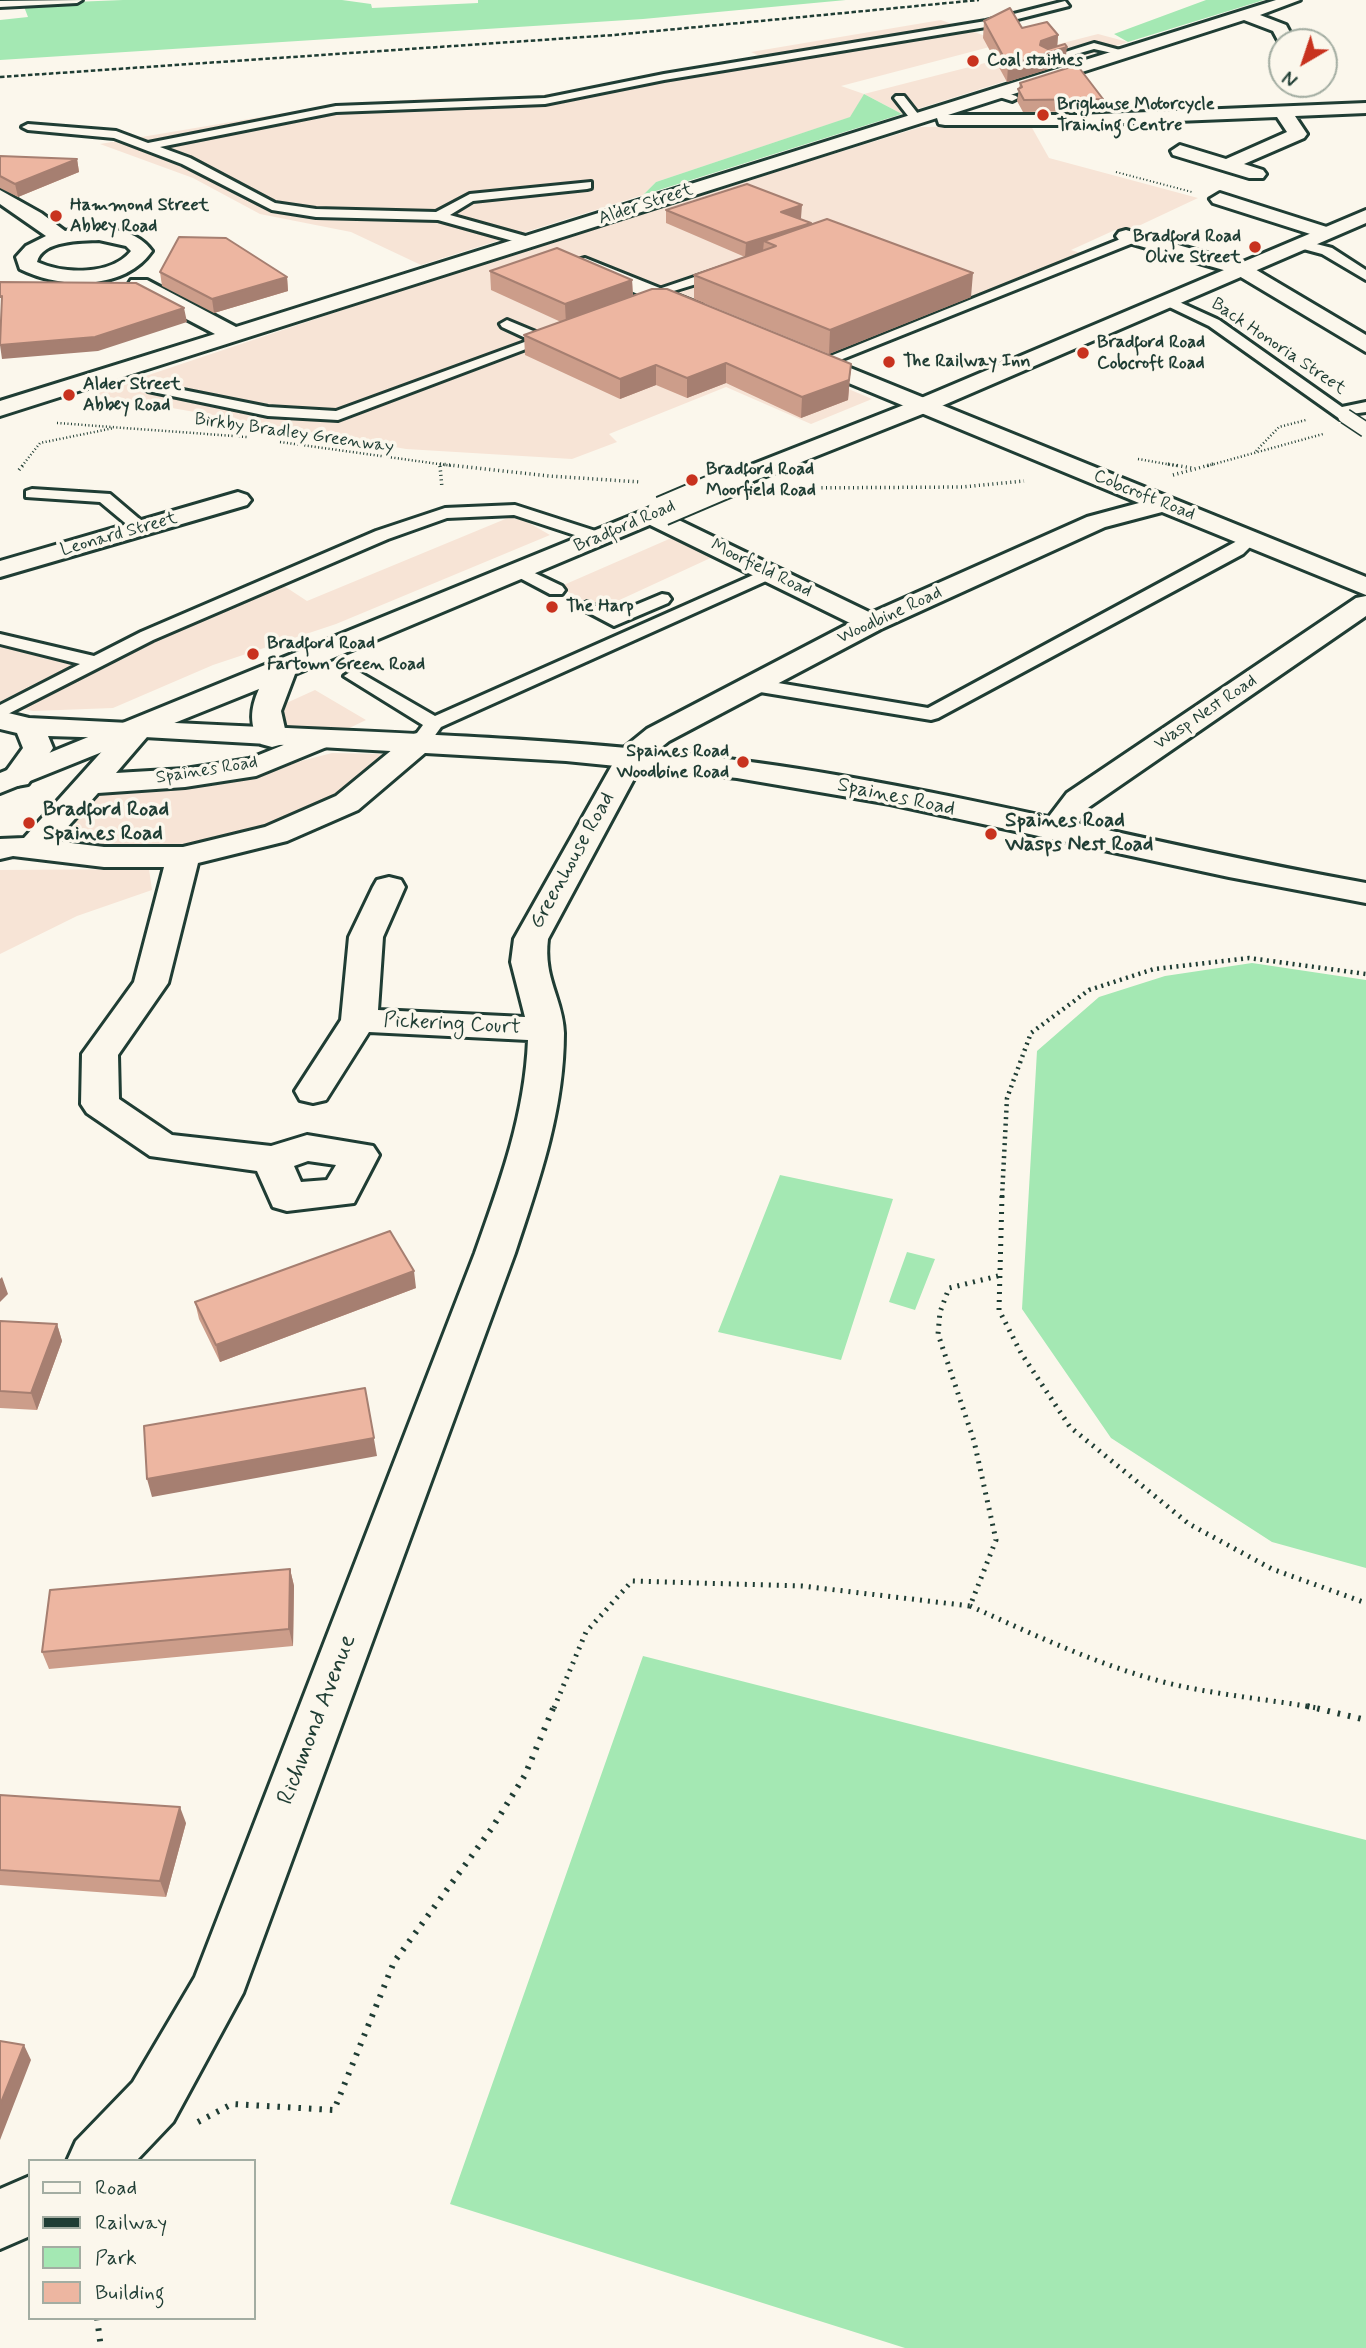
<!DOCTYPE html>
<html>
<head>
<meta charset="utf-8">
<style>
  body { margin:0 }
  #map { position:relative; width:1366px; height:2348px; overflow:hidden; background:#fbf7ec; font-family:Mynerve,sans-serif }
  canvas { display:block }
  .legend { position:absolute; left:28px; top:2159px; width:228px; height:161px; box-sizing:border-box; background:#fbf7ec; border:2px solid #a3ada2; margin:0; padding:9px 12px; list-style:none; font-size:21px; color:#1f3d34 }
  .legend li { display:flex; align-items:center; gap:14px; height:35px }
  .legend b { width:35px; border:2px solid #a3ada2 }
  .north { position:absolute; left:1268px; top:28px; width:70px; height:70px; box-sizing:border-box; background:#fbf7ec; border:2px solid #a3ada2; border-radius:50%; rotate:219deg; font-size:19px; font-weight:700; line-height:28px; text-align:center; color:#1f3d34 }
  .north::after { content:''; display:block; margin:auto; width:24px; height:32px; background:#c8321e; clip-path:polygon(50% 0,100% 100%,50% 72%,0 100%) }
</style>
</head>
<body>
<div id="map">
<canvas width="1366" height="2348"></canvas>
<ul class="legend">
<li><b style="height:9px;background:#fbf7ec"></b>Road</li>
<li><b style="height:9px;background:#1f3d34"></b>Railway</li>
<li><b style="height:19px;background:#a4e8b3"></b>Park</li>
<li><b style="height:19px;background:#edb6a1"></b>Building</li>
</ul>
<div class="north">N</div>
</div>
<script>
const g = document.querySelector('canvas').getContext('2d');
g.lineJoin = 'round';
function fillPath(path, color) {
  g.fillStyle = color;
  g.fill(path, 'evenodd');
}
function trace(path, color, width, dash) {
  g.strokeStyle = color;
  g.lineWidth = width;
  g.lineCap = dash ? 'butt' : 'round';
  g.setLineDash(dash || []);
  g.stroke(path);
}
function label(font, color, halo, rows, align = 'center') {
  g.font = font + ' Mynerve,sans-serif';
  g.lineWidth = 7;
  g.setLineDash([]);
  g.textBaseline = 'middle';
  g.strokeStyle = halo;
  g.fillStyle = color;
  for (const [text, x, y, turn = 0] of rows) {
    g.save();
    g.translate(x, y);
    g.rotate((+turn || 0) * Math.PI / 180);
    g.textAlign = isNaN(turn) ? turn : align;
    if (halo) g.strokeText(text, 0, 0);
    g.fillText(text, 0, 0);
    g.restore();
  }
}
fillPath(new Path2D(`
  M941,20L1005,43L841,86L864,94L1098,34L1128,42L902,114L864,94L851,117L656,182L643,195L421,265L351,232L260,214L193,178L100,144L332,105L438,98H526L762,57L751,52Z
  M1031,126L1049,158L1198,198L1132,229L1115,230L1071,250L1090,256L804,370L872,399L811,424L726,387L609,434L617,442L572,459L406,449L92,394L518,251L921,127Z
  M515,515L550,535L336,624L213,665L113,708L33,711L0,704V644L98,669L168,635L159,628L281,584L307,601Z
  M676,536L717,555L600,609L559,587Z
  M315,690L366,720L339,733L257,728L249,720Z
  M332,753L393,754L337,797L267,829L182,849H106L51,843L96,791L255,773Z
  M149,869L152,890L77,916L0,954V870Z`), '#f7e4d6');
fillPath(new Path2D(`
  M123,0H342L371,4L372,8L478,3V0H846L643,19L0,60V20L28,17L23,4Z
  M1206,0H1264L1128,42L1114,34Z
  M864,94L902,114L643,195L656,182L850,117Z
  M1252,963L1366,980V1568L1272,1542L1111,1438L1022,1309L1037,1051L1099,997L1165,976Z
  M780,1175L893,1199L841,1360L718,1332Z
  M907,1252L935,1259L915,1310L889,1302Z
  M643,1656L1366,1840V2348H905L450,2204Z`), '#a4e8b3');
const lane = new Path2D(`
  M82,0L77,3L0,7V1Z
  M1065,1L1069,6L986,27L664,80L545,104L336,112L160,147L190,158L275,203L316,209L436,212L470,194L591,182V188L587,189L473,201L450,215L536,239L537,242L531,246L438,220L316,217L272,210L182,164L114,138L28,130L22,127L28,124L116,131L148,143L336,106L545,98L664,74L986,21Z
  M1094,43L1131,53L1126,56L1094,49L1045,63L1040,60Z
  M997,90L1016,96L1018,98L1012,101L993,95V91Z
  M896,96H904L922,119L920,121H912L894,98Z
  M1133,234L1139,238L1138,241L825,366L820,367L813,363Z
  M1301,240L1332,248L1366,270V280L1322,254L1296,247L1294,244Z
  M724,267L731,271L729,274L654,297L647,293Z
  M1166,296L1219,320L1342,407L1366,402V412L1351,414L1350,419H1340L1209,326L1161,303L1159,300Z
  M507,320L543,335L556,331L563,335L338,420L268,416L148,391L141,387L148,383L268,407L336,411L530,340L502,327L500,324Z
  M32,489L110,494L150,528L142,533L136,532L100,502L26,497V491Z
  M515,505L605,534L607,538L599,543L514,515L447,518L388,539L153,640L0,718V705L80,664L0,644V634L94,656L141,632L376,531L445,508Z
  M1250,534L1258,539L1243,554L938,718L931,720L754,691L745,685L754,679L928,708Z
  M522,567L562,586L565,590L562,594H550L516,576L513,572L516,568Z
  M769,568L775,569L778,573L775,577L441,727L428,745L421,747L411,741L423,725L344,676L353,670L359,672L435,716Z
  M662,594L668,595L671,599L668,603L614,626L578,607L587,602L614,614Z`);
const street = new Path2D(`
  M1276,0H1300L1260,15L1286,25L1295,42H1282L1281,46L1273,31L1244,20L948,115H1077L1366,103V113L1295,116L1307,134L1304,138L1244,164L1263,170L1266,174L1263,178H1249L1173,155L1171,151L1180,145L1226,159L1287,132L1277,117L1077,125H945L939,124L937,118L0,416V401L215,334L131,290L128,285L131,280H147L236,327Z
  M0,190L41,213L65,231C93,226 134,225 152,251C124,291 60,289 20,269L16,257L26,246L46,236L0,204ZM99,240L126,246L131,251C111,276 63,274 37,262C42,240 81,241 99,240Z
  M1220,193L1333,229L1336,233L1326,239L1213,203L1210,199Z
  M1126,230L1248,265L1366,335V352L1234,273L1119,240L1116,236L1119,232Z
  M585,258L702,305L705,310L702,315H686L578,268L575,264L578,260Z
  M801,348L1366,577V595L1162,512L1105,527L881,629L669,741L643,762L548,939C543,979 563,999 564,1033C564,1110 539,1181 515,1253L243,1993L173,2122L136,2161H67L76,2141L133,2082L195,1977L475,1253C500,1183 525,1115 528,1040L369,1032L326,1100L313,1103L300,1100L295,1091L341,1020L349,937L373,887L377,880L389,877L401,880L405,887L383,937L378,1010L525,1017L511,962L514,939L620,751L647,729L850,623L642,521L638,516L642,511H660L871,613L1087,517L1139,503L793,360L790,355L793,350Z
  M238,492L247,495L251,500L247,505L0,577V561Z
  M1366,596V616L1089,807C1075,824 1068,844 1043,838L1038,831L1067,793L1356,598Z
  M0,711L29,718L149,724L153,730L116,773L185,769L249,759L318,731L329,734L333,740L329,746L256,776L185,787L98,793L55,841L104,847H183L265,827L336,796L410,735L421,732L432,735L436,741L432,747L358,810L287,841L198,863L168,983L118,1055L119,1099L172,1135L271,1146L307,1135L373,1146L379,1155L354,1203L287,1211L273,1207L257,1171L150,1156L87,1113L81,1104L82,1054L134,982L164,867H104L13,856L0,859V839L24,838L114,738L48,736L53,748L28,784L17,786L6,784L2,777L23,748L17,733L0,729ZM308,1161L336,1165L327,1180L301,1182L294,1166Z
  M30,2176V2236L0,2249V2189Z`);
const secondary = new Path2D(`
  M138,721C337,732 537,734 736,760C948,787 1155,846 1366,883V903L1229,877L890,804L737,778L566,761L127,736L123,730L127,724Z`);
const primary = new Path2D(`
  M1366,210V223L930,411L746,484H728L724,479L728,474L914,401Z
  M662,503L671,506L675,511L671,516L295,674L281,711L287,738L283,744L272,747L261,744C249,726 250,709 259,689L0,793V773Z`);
trace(lane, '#1f3d34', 6);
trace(street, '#1f3d34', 6);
trace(secondary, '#1f3d34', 6);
trace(primary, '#1f3d34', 6);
trace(new Path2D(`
  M1116,172L1192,192`), '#1f3d34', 2, [1, 2.5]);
trace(new Path2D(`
  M57,423L247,437
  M280,442L453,466
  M1256,451L1279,427L1306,420
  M1138,459L1178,466
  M22,466L40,443L114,428
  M1207,466L1323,434`), '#1f3d34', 2.5, [1, 2.5]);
trace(new Path2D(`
  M440,464L549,476L640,482
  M1168,464L1192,468
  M440,466L442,488
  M19,470L24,464
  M1173,475L1213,464
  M799,488L962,487L1024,481`), '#1f3d34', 3.5, [1, 3.5]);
trace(new Path2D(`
  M1002,1197L1007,1098L1031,1033L1089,990L1154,969L1249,958L1366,974`), '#1f3d34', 4.5, [2, 4.5]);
trace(new Path2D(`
  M1002,1196L999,1310L1021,1353L1070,1427L1189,1524L1272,1569L1366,1603
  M970,1606C1028,1632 1087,1660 1149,1678C1203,1694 1261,1698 1317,1708
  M554,1708L586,1632L632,1581L802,1586L970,1606L996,1540L974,1441L938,1334L940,1312L949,1288L998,1276`), '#1f3d34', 5, [2, 6]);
trace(new Path2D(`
  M1307,1706L1366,1720
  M198,2122L232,2104L334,2110L394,1962L492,1828L525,1775L554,1706
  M97,2318L101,2348`), '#1f3d34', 6, [2.5, 8]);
fillPath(lane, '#fbf7ec');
fillPath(street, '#fbf7ec');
fillPath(secondary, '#fbf7ec');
fillPath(primary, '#fbf7ec');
trace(new Path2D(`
  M0,77L614,35L979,0`), '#1f3d34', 2.5, [4.5, 2.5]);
const laneBridge = new Path2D(`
  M1345,416L1366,430`);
const primaryBridge = new Path2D(`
  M662,511L737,479`);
trace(laneBridge, '#1f3d34', 17, []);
trace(primaryBridge, '#1f3d34', 32, []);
trace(laneBridge, '#fbf7ec', 14);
trace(primaryBridge, '#fbf7ec', 28);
fillPath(new Path2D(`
  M984,21L1058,35L1057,46L1065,64L1007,82L983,38Z
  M1020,83L1103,99L1102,111L1023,112L1017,101Z
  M0,156L77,159L79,172L18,197L0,188Z
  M666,210L801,218H799L811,225L971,297L829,354L694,299V275L745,257L666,223Z
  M490,271L632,280L633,296L851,364L848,400L801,418L726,383L687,398L656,385L620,399L525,355L524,335L561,322L491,290Z
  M160,272L287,277L288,291L214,313L162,286Z
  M416,1288L220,1362L199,1319L195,1302Z
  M0,1321L57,1324L62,1341L37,1410L0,1408Z
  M290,1569L294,1586L293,1646L49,1669L42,1652Z
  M0,1795L186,1823L166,1897L0,1885Z`), '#cc9d8a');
fillPath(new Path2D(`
  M1058,35L1057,50L1067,47L1065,64L1007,82L1008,65L1041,41Z
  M77,159L79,172L18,197L15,184Z
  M802,205L801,218L780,225L781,212Z
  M811,223L810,236L776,246L764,241L763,251L745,257L746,243Z
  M973,273L971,297L829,354L830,330Z
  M287,277L288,291L214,313L212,299Z
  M632,280L633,300L566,324L565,304Z
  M184,308L187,322L98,351L2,359L0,345Z
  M726,363V383L687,398V378Z
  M851,364L848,400L801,418L802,397Z
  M656,365V385L620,399V379Z
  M414,1271L416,1288L220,1362L216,1345Z
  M2,1277L8,1294L0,1302V1279Z
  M57,1324L62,1341L37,1410L31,1393Z
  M365,1388L377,1456L152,1497L147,1479Z
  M290,1569L294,1586L293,1646L289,1629Z
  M180,1807L186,1823L166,1897L160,1881Z
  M24,2045L31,2060L0,2140V2105Z`), '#a67f71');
const building = new Path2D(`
  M1010,8L1022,28L1047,22L1058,35L1041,41L1040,45L1048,49L1065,44L1067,47L1008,65L984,21Z
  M1077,65L1103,99L1024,100L1018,89L1022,87L1020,83Z
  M0,156L77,159L15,184L0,176Z
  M747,184L802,205L781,212L811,223L746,243L666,210Z
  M827,219L973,273L830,330L694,275L776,246L764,241Z
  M179,237L226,238L287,277L212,299L160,272Z
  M557,248L632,280L565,304L490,271Z
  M0,282L136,283L184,308L95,337L0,345L2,296L0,297Z
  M652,289H667L851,364L849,380L802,397L726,363L687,378L656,365L620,379L524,335Z
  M390,1231L414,1271L216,1345L195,1302Z
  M0,1321L57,1324L31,1393L0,1391Z
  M365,1388L374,1438L147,1479L144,1426Z
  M290,1569L289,1629L42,1652L50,1590Z
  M0,1795L180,1807L160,1881L0,1870Z
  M0,2041L24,2045L0,2105Z`);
fillPath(building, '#edb6a1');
trace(building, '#a67f71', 2);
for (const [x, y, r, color] of [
  [973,61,7,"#c8321e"],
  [1043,115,7,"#c8321e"],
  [56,216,7,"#c8321e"],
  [1255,247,7,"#c8321e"],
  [1083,353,7,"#c8321e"],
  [889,362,7,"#c8321e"],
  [69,395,7,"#c8321e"],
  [692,480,7,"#c8321e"],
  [552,607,7,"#c8321e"],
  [253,654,7,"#c8321e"],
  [743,762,7,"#c8321e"],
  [29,823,7,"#c8321e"],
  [991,834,7,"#c8321e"]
]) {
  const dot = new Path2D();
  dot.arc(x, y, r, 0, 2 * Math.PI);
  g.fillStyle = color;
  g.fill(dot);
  trace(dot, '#fbf7ec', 2.5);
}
label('bold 18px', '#1f3d34', '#fbf7ec', [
  ["Coal staithes",987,61],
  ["Brighouse Motorcycle",1057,105],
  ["Training Centre",1057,126],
  ["Hammond Street",70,206],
  ["Abbey Road",70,227],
  ["Bradford Road",1241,237,"right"],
  ["Olive Street",1241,258,"right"],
  ["Bradford Road",1097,343],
  ["Cobcroft Road",1097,364],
  ["The Railway Inn",903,362],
  ["Alder Street",83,385],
  ["Abbey Road",83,406],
  ["Bradford Road",706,470],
  ["Moorfield Road",706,491],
  ["The Harp",566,607],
  ["Bradford Road",267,644],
  ["Fartown Green Road",267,665],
  ["Spaines Road",729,752,"right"],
  ["Woodbine Road",729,773,"right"]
], 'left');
label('18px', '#1f3d34', '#fbf7ec', [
  ["Alder Street",646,205,-18],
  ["Back Honoria Street",1278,347,34],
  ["Birkby Bradley Greenway",294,434,8],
  ["Cobcroft Road",1144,496,22],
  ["Bradford Road",625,527,-23],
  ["Leonard Street",119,535,-16],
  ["Moorfield Road",761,569,26],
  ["Woodbine Road",890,616,-25],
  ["Wasp Nest Road",1206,713,-34],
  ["Spaines Road",207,771,-9]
]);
label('21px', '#1f3d34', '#fbf7ec', [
  ["Spaines Road",896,798,12],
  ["Greenhouse Road",573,861,-61],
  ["Pickering Court",452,1025,3]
]);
label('bold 21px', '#1f3d34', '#fbf7ec', [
  ["Bradford Road",43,811],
  ["Spaines Road",43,835],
  ["Spaines Road",1005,822],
  ["Wasps Nest Road",1005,846]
], 'left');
label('24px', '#1f3d34', '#fbf7ec', [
  ["Richmond Avenue",318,1720,-69]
]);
</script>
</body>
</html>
